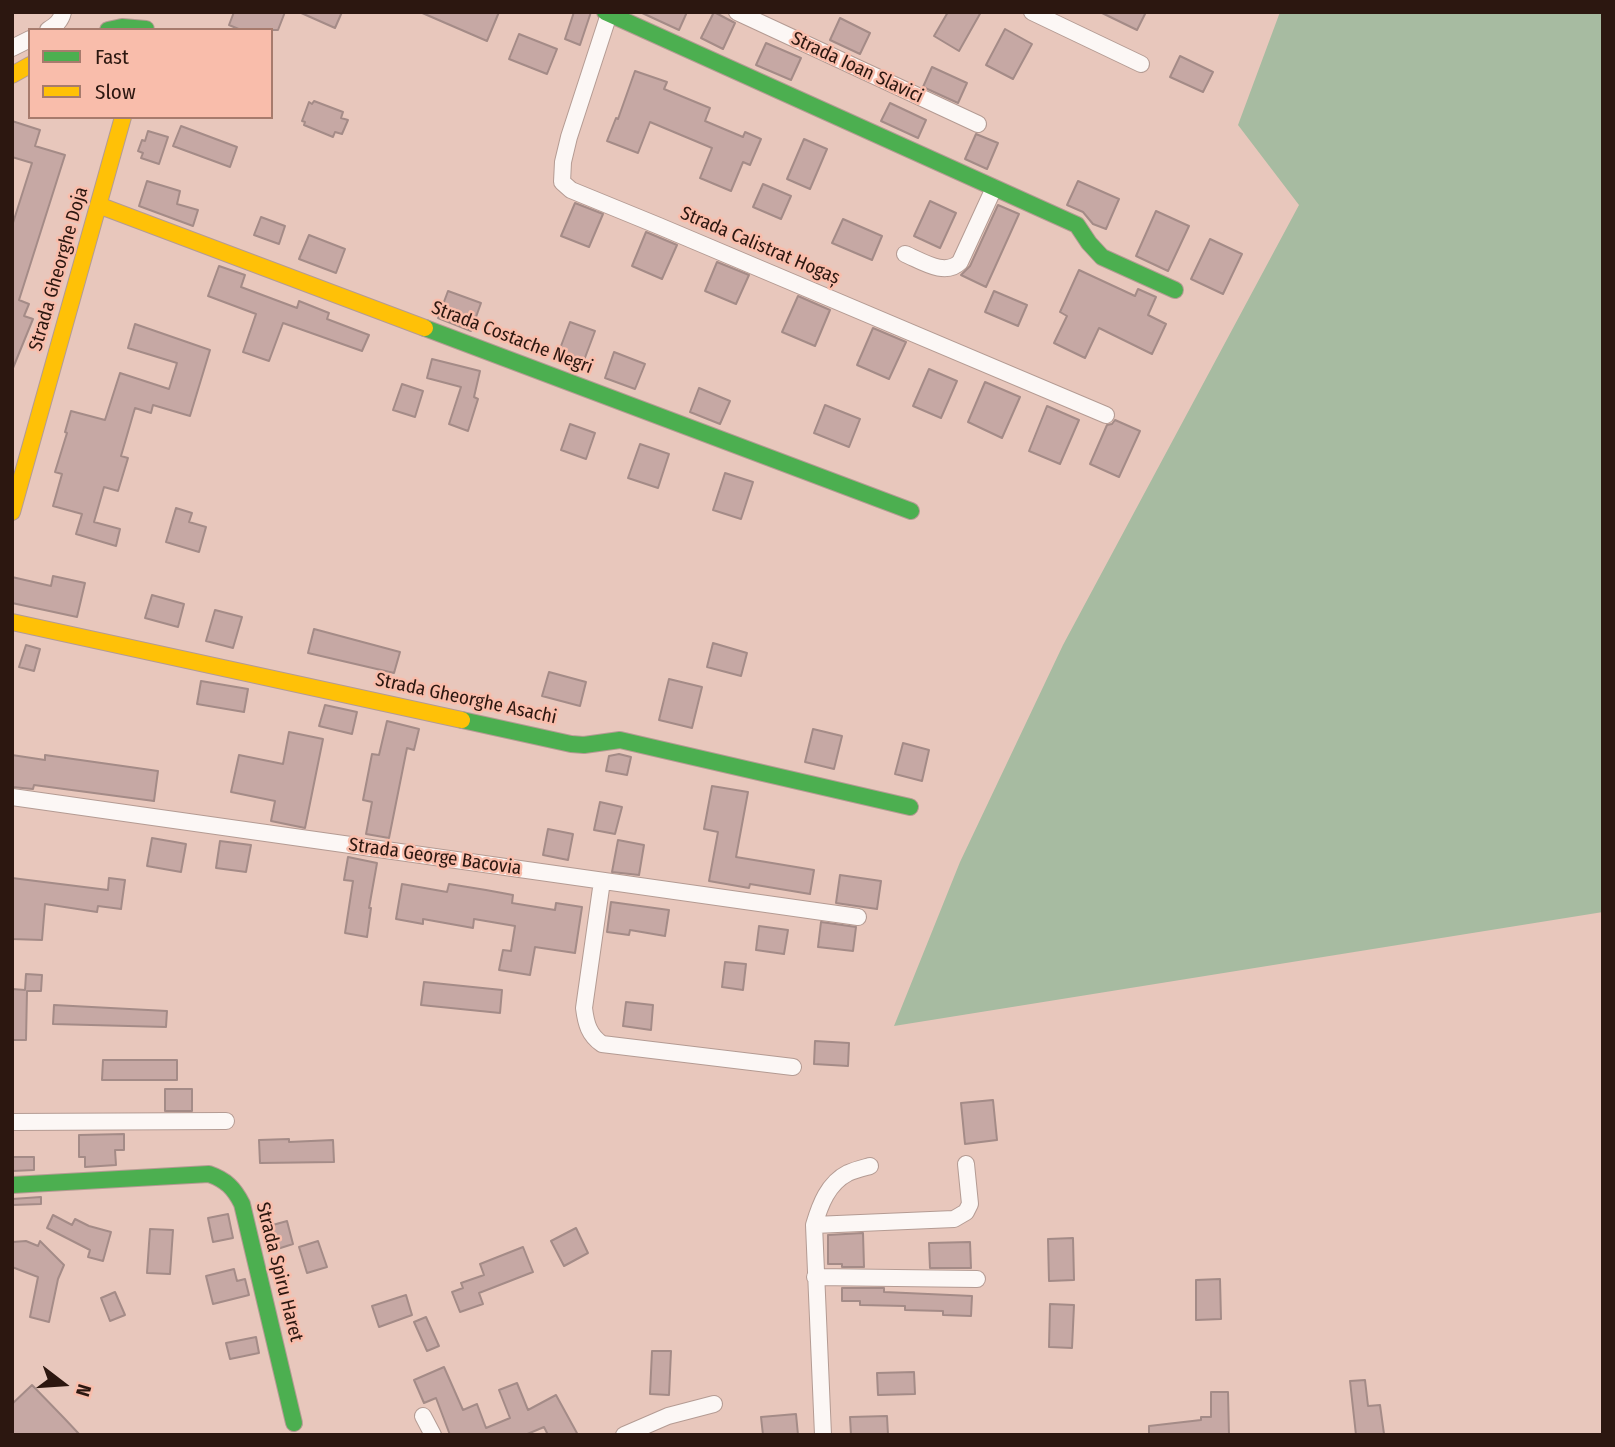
<!DOCTYPE html>
<html>
<head>
<meta charset="utf-8">
<style>
  body { margin:0 }
  #map { position:relative; width:1615px; height:1447px; overflow:hidden; background:#e8c7bc; font-family:"Fira Sans Condensed",sans-serif }
  canvas { display:block }
  .frame { position:absolute; inset:0; border:14px solid #2c1710; pointer-events:none }
  .legend { position:absolute; left:28px; top:28px; width:245px; height:91px; box-sizing:border-box; background:#f9bdab; border:2px solid #a77b6d; margin:0; padding:9px 12px; list-style:none; font-size:21px; color:#2c1710 }
  .legend li { display:flex; align-items:center; gap:14px; height:35px }
  .legend b { width:35px; border:2px solid #a77b6d }
  .north { position:absolute; left:28px; top:1349px; width:70px; height:70px; -webkit-text-stroke:5px #f9bdab; paint-order:stroke; rotate:107deg; font-size:19px; font-weight:700; line-height:28px; text-align:center; color:#2c1710 }
  .north::after { content:''; display:block; margin:auto; width:24px; height:32px; background:#2c1710; clip-path:polygon(50% 0,100% 100%,50% 72%,0 100%) }
</style>
</head>
<body>
<div id="map">
<canvas width="1615" height="1447"></canvas>
<div class="frame"></div>
<ul class="legend">
<li><b style="height:9px;background:#4caf50"></b>Fast</li>
<li><b style="height:9px;background:#ffc107"></b>Slow</li>
</ul>
<div class="north">N</div>
</div>
<script>
const g = document.querySelector('canvas').getContext('2d');
g.lineJoin = 'round';
function fillPath(path, color) {
  g.fillStyle = color;
  g.fill(path, 'evenodd');
}
function trace(path, color, width, dash) {
  g.strokeStyle = color;
  g.lineWidth = width;
  g.lineCap = dash ? 'butt' : 'round';
  g.setLineDash(dash || []);
  g.stroke(path);
}
function label(font, color, halo, rows, align = 'center') {
  g.font = font + ' "Fira Sans Condensed",sans-serif';
  g.lineWidth = 5;
  g.setLineDash([]);
  g.textBaseline = 'middle';
  g.strokeStyle = halo;
  g.fillStyle = color;
  for (const [text, x, y, turn = 0] of rows) {
    g.save();
    g.translate(x, y);
    g.rotate((+turn || 0) * Math.PI / 180);
    g.textAlign = isNaN(turn) ? turn : align;
    if (halo) g.strokeText(text, 0, 0);
    g.fillText(text, 0, 0);
    g.restore();
  }
}
fillPath(new Path2D(`
  M1280,12H1603V912L894,1026L960,862L1063,645L1299,205L1238,125Z`), '#a7bba1');
const building = new Path2D(`
  M234,12H285L278,30H241L229,25Z
  M299,12H342L335,28Z
  M420,12H499L487,41Z
  M574,12H591L580,45L565,39Z
  M640,12H687L679,30Z
  M714,12L735,23L723,49L701,38Z
  M948,12H981L959,51L934,36Z
  M1100,12H1146L1137,30Z
  M840,18L870,33L860,54L830,40Z
  M1005,29L1032,44L1013,79L986,65Z
  M519,34L557,49L547,74L509,59Z
  M766,43L801,58L791,80L756,65Z
  M1180,56L1213,72L1203,92L1170,77Z
  M932,67L967,83L958,103L923,87Z
  M635,71L667,82L664,89L710,108L705,121L743,137L745,132L761,139L750,165L743,162L731,191L700,178L712,148L650,122L638,153L607,141L616,118L618,119Z
  M314,101L343,112L341,118L348,120L342,134L335,132L333,137L304,125L305,122L302,121L309,102L312,104Z
  M890,103L926,120L918,138L881,121Z
  M12,121L40,130L35,146L65,155L19,300L29,304L24,316L33,319L13,368L12,226L32,163L12,157Z
  M181,126L237,147L230,167L173,146Z
  M148,131L168,137L159,164L141,158L143,153L138,151L142,140L145,141Z
  M976,134L998,143L987,169L965,159Z
  M804,139L827,149L810,189L787,179Z
  M147,181L180,191L177,204L198,210L193,226L139,206Z
  M1078,181L1119,199L1106,229L1093,224L1083,212L1067,205Z
  M763,184L791,196L781,219L753,207Z
  M930,201L956,213L940,248L914,236Z
  M575,203L603,214L589,247L561,236Z
  M998,205L1019,214L986,287L961,275L970,266Z
  M1156,211L1189,226L1168,271L1136,256Z
  M261,217L285,226L279,244L254,235Z
  M843,219L882,236L872,260L832,243Z
  M646,232L677,245L662,279L632,266Z
  M309,235L345,249L336,273L299,259Z
  M1210,239L1242,254L1223,294L1191,279Z
  M717,262L749,275L736,304L705,291Z
  M219,266L245,275L241,287L297,308L299,301L329,313L327,319L369,335L362,351L283,323L269,361L243,352L256,314L208,296Z
  M1079,270L1135,296L1138,289L1156,297L1148,315L1166,324L1152,354L1099,328L1085,358L1054,343L1067,316L1060,312Z
  M448,291L481,303L471,331L438,318Z
  M994,291L1027,305L1018,326L985,312Z
  M798,296L830,310L815,346L782,332Z
  M570,322L595,331L583,363L558,354Z
  M135,324L210,350L190,416L153,405L151,413L135,408L121,456L128,458L118,491L104,487L94,522L120,529L116,546L76,534L82,514L53,506L62,474L55,472L67,433L65,432L71,411L105,420L120,373L169,389L177,363L128,348Z
  M873,328L906,342L889,379L857,365Z
  M614,352L645,364L635,389L605,378Z
  M432,359L480,371L474,397L478,399L468,431L449,424L461,387L427,378Z
  M929,369L957,381L941,418L913,406Z
  M985,382L1020,397L1002,438L968,422Z
  M402,384L423,391L415,417L393,410Z
  M699,388L730,401L720,424L690,412Z
  M825,405L860,419L849,447L814,433Z
  M1047,406L1079,420L1060,464L1029,451Z
  M1115,420L1140,431L1119,477L1090,464L1107,425L1112,424Z
  M570,424L595,433L586,459L561,450Z
  M640,444L669,454L658,488L628,478Z
  M725,473L753,482L741,519L713,510Z
  M176,508L192,513L189,522L206,527L199,552L166,542Z
  M53,576L85,583L77,617L12,603V577L51,586Z
  M152,595L184,604L178,627L145,618Z
  M215,610L242,617L233,648L206,641Z
  M314,629L400,652L394,673L308,653Z
  M713,643L747,653L741,676L707,667Z
  M26,645L40,649L34,671L19,667Z
  M549,672L586,682L580,706L542,696Z
  M669,679L702,687L692,728L659,720Z
  M201,681L248,689L244,712L197,704Z
  M325,705L357,712L352,734L319,726Z
  M387,721L419,729L414,750L407,748L389,838L366,834L372,802L363,800L372,754L379,755Z
  M813,729L842,736L834,769L805,762Z
  M289,732L323,739L305,828L271,821L275,801L231,792L239,755L283,764Z
  M903,743L929,750L922,781L895,774Z
  M619,754L631,757L627,775L606,771L609,756Z
  M12,755L45,760V755L158,771L154,801L34,785L33,789L12,787Z
  M712,786L748,792L736,857L814,870L810,894L750,884L749,888L709,881L718,832L704,829Z
  M600,802L622,807L615,834L594,830Z
  M548,829L573,834L568,860L543,855Z
  M152,838L186,844L181,872L147,866Z
  M618,840L644,845L639,875L612,872Z
  M220,841L251,845L246,872L216,868Z
  M348,857L377,863L369,908H371L367,937L345,933L353,881L344,880Z
  M840,875L881,881L877,909L836,903Z
  M12,878L108,890L109,878L125,880L121,909L98,906L97,912L45,904L42,940L12,939Z
  M402,884L447,892L449,884L486,890L513,895L512,903L555,910L556,903L582,907L575,953L535,947L530,975L499,970L503,950L511,951L515,926L474,919L473,928L423,919V924L396,919Z
  M611,902L669,910L665,936L630,930L629,935L607,932Z
  M821,922L856,927L853,951L818,947Z
  M759,926L788,930L784,954L756,950Z
  M725,962L746,964L743,990L722,987Z
  M26,974L42,975L41,991H27L26,1040H12V989L25,990Z
  M424,982L502,990L500,1013L421,1005Z
  M626,1002L653,1005L651,1030L623,1026Z
  M54,1005L167,1011L166,1027L53,1024Z
  M815,1041L849,1043L848,1066L814,1064Z
  M103,1060H177V1080H102Z
  M165,1089H192V1111H165Z
  M993,1100L997,1140L965,1144L961,1103Z
  M124,1134V1150H115L116,1165L85,1167V1157H79V1135Z
  M289,1139V1142L333,1140L334,1162L260,1163L259,1140Z
  M12,1157H34V1170L12,1171Z
  M41,1197V1204L12,1205V1199Z
  M228,1214L233,1238L213,1242L208,1218Z
  M53,1215L72,1225L75,1219L89,1226L111,1232L103,1261L88,1257L90,1250L47,1228Z
  M287,1221L293,1244L268,1252L262,1228Z
  M576,1228L588,1253L564,1266L551,1241Z
  M150,1229L173,1230L170,1274L147,1273Z
  M863,1233L864,1267H842V1264H828V1235Z
  M1073,1238L1074,1280L1049,1281L1048,1239Z
  M26,1241L38,1246L40,1241L64,1265L58,1279L49,1322L30,1317L38,1277L12,1267V1242Z
  M318,1241L327,1267L307,1273L299,1247Z
  M970,1242L971,1268H930L929,1243Z
  M523,1247L533,1272L479,1293L483,1304L460,1312L452,1292L463,1288L461,1283L484,1275L480,1264Z
  M234,1269L237,1281L245,1279L249,1295L213,1304L206,1276Z
  M1220,1279L1221,1319L1196,1320V1280Z
  M842,1288H884V1292L972,1296L971,1316L943,1315V1311L905,1310V1306L860,1305V1301H842Z
  M115,1292L125,1315L110,1321L101,1298Z
  M406,1295L412,1315L379,1327L372,1306Z
  M1050,1304L1074,1305L1072,1348L1049,1347Z
  M426,1317L439,1346L427,1351L414,1322Z
  M256,1337L259,1353L230,1359L226,1343Z
  M652,1351H671L669,1395L650,1394Z
  M444,1367L463,1410L477,1404L486,1428L510,1418L499,1390L517,1383L528,1410L556,1395L578,1435H548L544,1427L525,1435H450L436,1398L424,1403L414,1380Z
  M914,1372L915,1394L878,1395L877,1373Z
  M1365,1380L1368,1406L1380,1405L1384,1434L1356,1435L1350,1381Z
  M32,1385L64,1418L80,1435H12V1404Z
  M1211,1392H1228L1229,1435H1149V1426L1201,1420V1417H1211Z
  M796,1414L798,1435H763L761,1417Z
  M887,1416L888,1435H851L850,1417Z`);
fillPath(building, '#c6a8a4');
trace(building, '#a48b87', 2);
const street = new Path2D(`
  M737,12L978,124
  M1032,12L1141,64
  M609,14L569,137L563,162L562,182L571,190L659,226L1106,415
  M48,30C56,25 61,21 63,12
  M12,48L30,39
  M905,254C922,261 945,277 960,262L994,188
  M12,797L858,917
  M602,881L584,1008C586,1024 589,1035 602,1044L793,1067
  M12,1122L226,1121
  M814,1225L954,1219L966,1212L970,1204L966,1164
  M815,1277L977,1279
  M423,1416L433,1435
  M624,1435L668,1416L714,1404
  M823,1435L814,1225C820,1205 828,1183 848,1173C855,1170 863,1168 870,1166`);
const fast = new Path2D(`
  M605,12L1077,225L1089,243L1102,257L1175,290
  M108,30L122,27L146,29
  M425,328L911,511
  M462,720L571,744L584,745L620,740L910,807
  M12,1185L209,1174C226,1180 234,1188 242,1204L294,1423`);
const slow = new Path2D(`
  M12,75L30,65
  M98,205L425,328
  M12,512L123,117
  M12,622L462,720`);
trace(street, '#b49b93', 18);
trace(fast, '#b49b93', 18);
trace(slow, '#b49b93', 18);
trace(street, '#fcf7f5', 16);
trace(fast, '#4caf50', 16);
trace(slow, '#ffc107', 16);
label('19px', '#2c1710', '#f9bdab', [
  ["Strada Ioan Slavici",857,68,25],
  ["Strada Calistrat Hogaș",760,246,23],
  ["Strada Gheorghe Doja",59,269,-74],
  ["Strada Costache Negri",512,338,21],
  ["Strada Gheorghe Asachi",466,699,12],
  ["Strada George Bacovia",435,857,8],
  ["Strada Spiru Haret",279,1272,76]
]);
</script>
</body>
</html>
